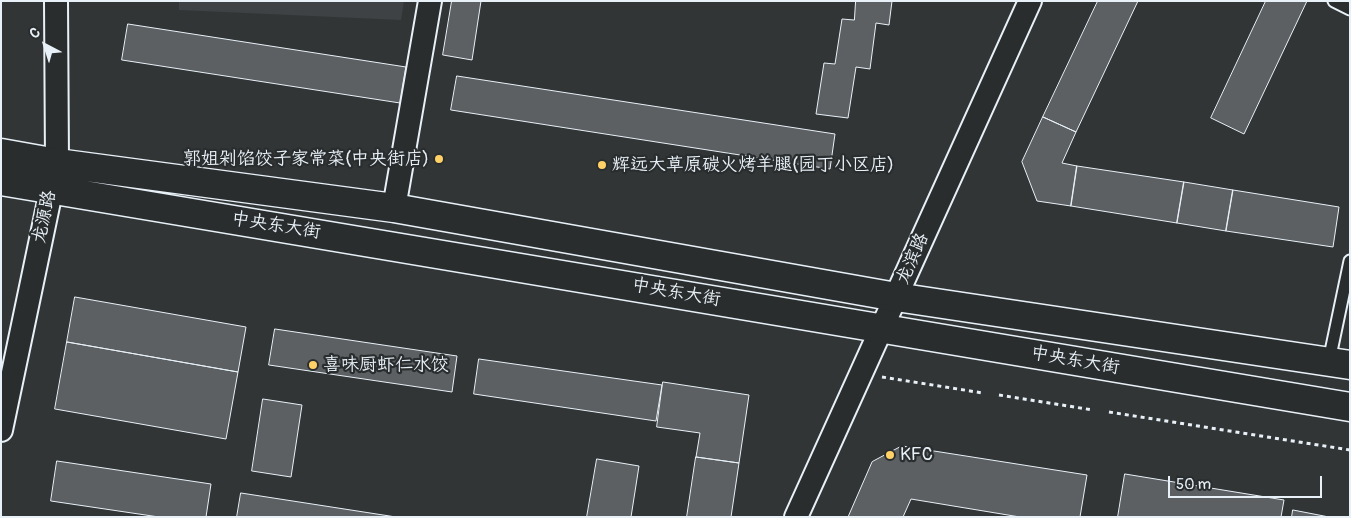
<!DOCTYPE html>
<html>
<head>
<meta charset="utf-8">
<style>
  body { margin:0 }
  #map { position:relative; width:1351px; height:518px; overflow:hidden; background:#323536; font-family:Pangolin,sans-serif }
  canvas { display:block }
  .frame { position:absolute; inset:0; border:2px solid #e8f1f8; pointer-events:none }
  .north { position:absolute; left:20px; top:20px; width:50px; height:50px; -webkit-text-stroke:4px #2a2d2e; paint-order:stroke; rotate:320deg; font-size:14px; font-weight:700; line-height:20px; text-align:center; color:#e8f1f8 }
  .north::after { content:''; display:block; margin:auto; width:18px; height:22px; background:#e8f1f8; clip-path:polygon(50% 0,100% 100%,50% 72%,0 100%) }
  .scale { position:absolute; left:1168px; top:476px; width:154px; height:22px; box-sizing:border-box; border:2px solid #e8f1f8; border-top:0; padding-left:6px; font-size:15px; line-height:18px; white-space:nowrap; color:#e8f1f8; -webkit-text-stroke:4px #2a2d2e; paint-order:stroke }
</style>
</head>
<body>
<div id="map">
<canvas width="1351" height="518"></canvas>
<div class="frame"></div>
<div class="north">С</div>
<div class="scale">50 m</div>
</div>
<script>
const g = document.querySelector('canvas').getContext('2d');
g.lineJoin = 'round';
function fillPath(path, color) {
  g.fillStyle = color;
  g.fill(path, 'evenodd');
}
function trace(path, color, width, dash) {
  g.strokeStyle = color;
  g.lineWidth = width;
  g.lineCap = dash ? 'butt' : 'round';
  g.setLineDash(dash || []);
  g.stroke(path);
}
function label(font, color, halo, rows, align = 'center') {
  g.font = font + ' Pangolin,"LXGW WenKai TC",sans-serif';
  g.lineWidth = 4.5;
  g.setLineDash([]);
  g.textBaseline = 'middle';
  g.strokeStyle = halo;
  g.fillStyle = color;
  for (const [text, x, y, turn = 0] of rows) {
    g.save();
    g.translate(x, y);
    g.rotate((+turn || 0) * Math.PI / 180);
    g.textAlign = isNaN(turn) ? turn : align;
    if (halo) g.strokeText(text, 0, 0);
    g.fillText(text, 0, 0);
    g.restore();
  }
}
fillPath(new Path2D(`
  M179,1H404L401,20L179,10Z`), '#3f4244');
const building = new Path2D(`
  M452,1H481L472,60L443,55Z
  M856,1H892L889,25L876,23L870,69L856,67L848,118L816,114L824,63L835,64L842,19L854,20Z
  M1098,1H1138L1076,132L1043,117Z
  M1266,1H1307L1244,134L1211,118Z
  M128,24L406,67L400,103L122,60Z
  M457,76L835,134L830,169L451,110Z
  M1043,117L1076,132L1062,163L1077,166L1071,206L1037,201L1022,162Z
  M1077,166L1184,182L1177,223L1071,206Z
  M1184,182L1233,190L1226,231L1177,223Z
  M1233,190L1339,207L1333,247L1226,231Z
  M75,297L246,327L238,372L67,342Z
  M275,329L457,356L452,392L269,365Z
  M67,342L238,372L226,439L55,409Z
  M479,359L662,385L656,421L474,394Z
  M663,382L749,395L739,463L696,457L700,433L657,427Z
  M263,399L302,405L291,477L252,471Z
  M902,446L1087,475L1080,517H1020L911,499L903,517H848L872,462Z
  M696,457L739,463L731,517H687Z
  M597,459L639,466L631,517H587Z
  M57,461L211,484L206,517H159L51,501Z
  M1125,474L1284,500L1281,517H1118Z
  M241,493L396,517H237Z
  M1293,510L1329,517H1292Z`);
fillPath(building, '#5c6063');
trace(building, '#e8f1f8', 1);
const lane = new Path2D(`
  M1334,1L1350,9
  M1329,361L1350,261`);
const street = new Path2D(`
  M394,208L430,1
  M1,430L57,163L56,1
  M796,517L1030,1`);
const secondary = new Path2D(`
  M1,153L57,163L394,208L896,297L1350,365
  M1,181L1350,407`);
trace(lane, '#e8f1f8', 15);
trace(street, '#e8f1f8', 26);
trace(secondary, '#e8f1f8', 31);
trace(new Path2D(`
  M882,377L983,393
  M999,395L1093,410
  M1109,412L1350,450`), '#e8f1f8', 3, [4, 4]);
trace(lane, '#2a2d2e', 11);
trace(street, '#2a2d2e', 22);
trace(secondary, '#2a2d2e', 28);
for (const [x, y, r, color] of [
  [439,159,5,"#ffd166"],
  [602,165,5,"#ffd166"],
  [313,365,5,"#ffd166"],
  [890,455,5,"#ffd166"]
]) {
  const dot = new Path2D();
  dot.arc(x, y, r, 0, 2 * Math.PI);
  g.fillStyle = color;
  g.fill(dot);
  trace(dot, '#2a2d2e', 2);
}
label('18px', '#e8f1f8', '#2a2d2e', [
  ["郭姐剁馅饺子家常菜(中央街店)",429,159,"right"],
  ["辉远大草原碳火烤羊腿(园丁小区店)",612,165],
  ["喜味厨虾仁水饺",323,365],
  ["KFC",900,455]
], 'left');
label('18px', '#e8f1f8', '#2a2d2e', [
  ["龙源路",45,217,-78],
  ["中央东大街",276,226,9],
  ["龙滨路",913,259,-66],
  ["中央东大街",676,293,10],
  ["中央东大街",1075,361,10]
]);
</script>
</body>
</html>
